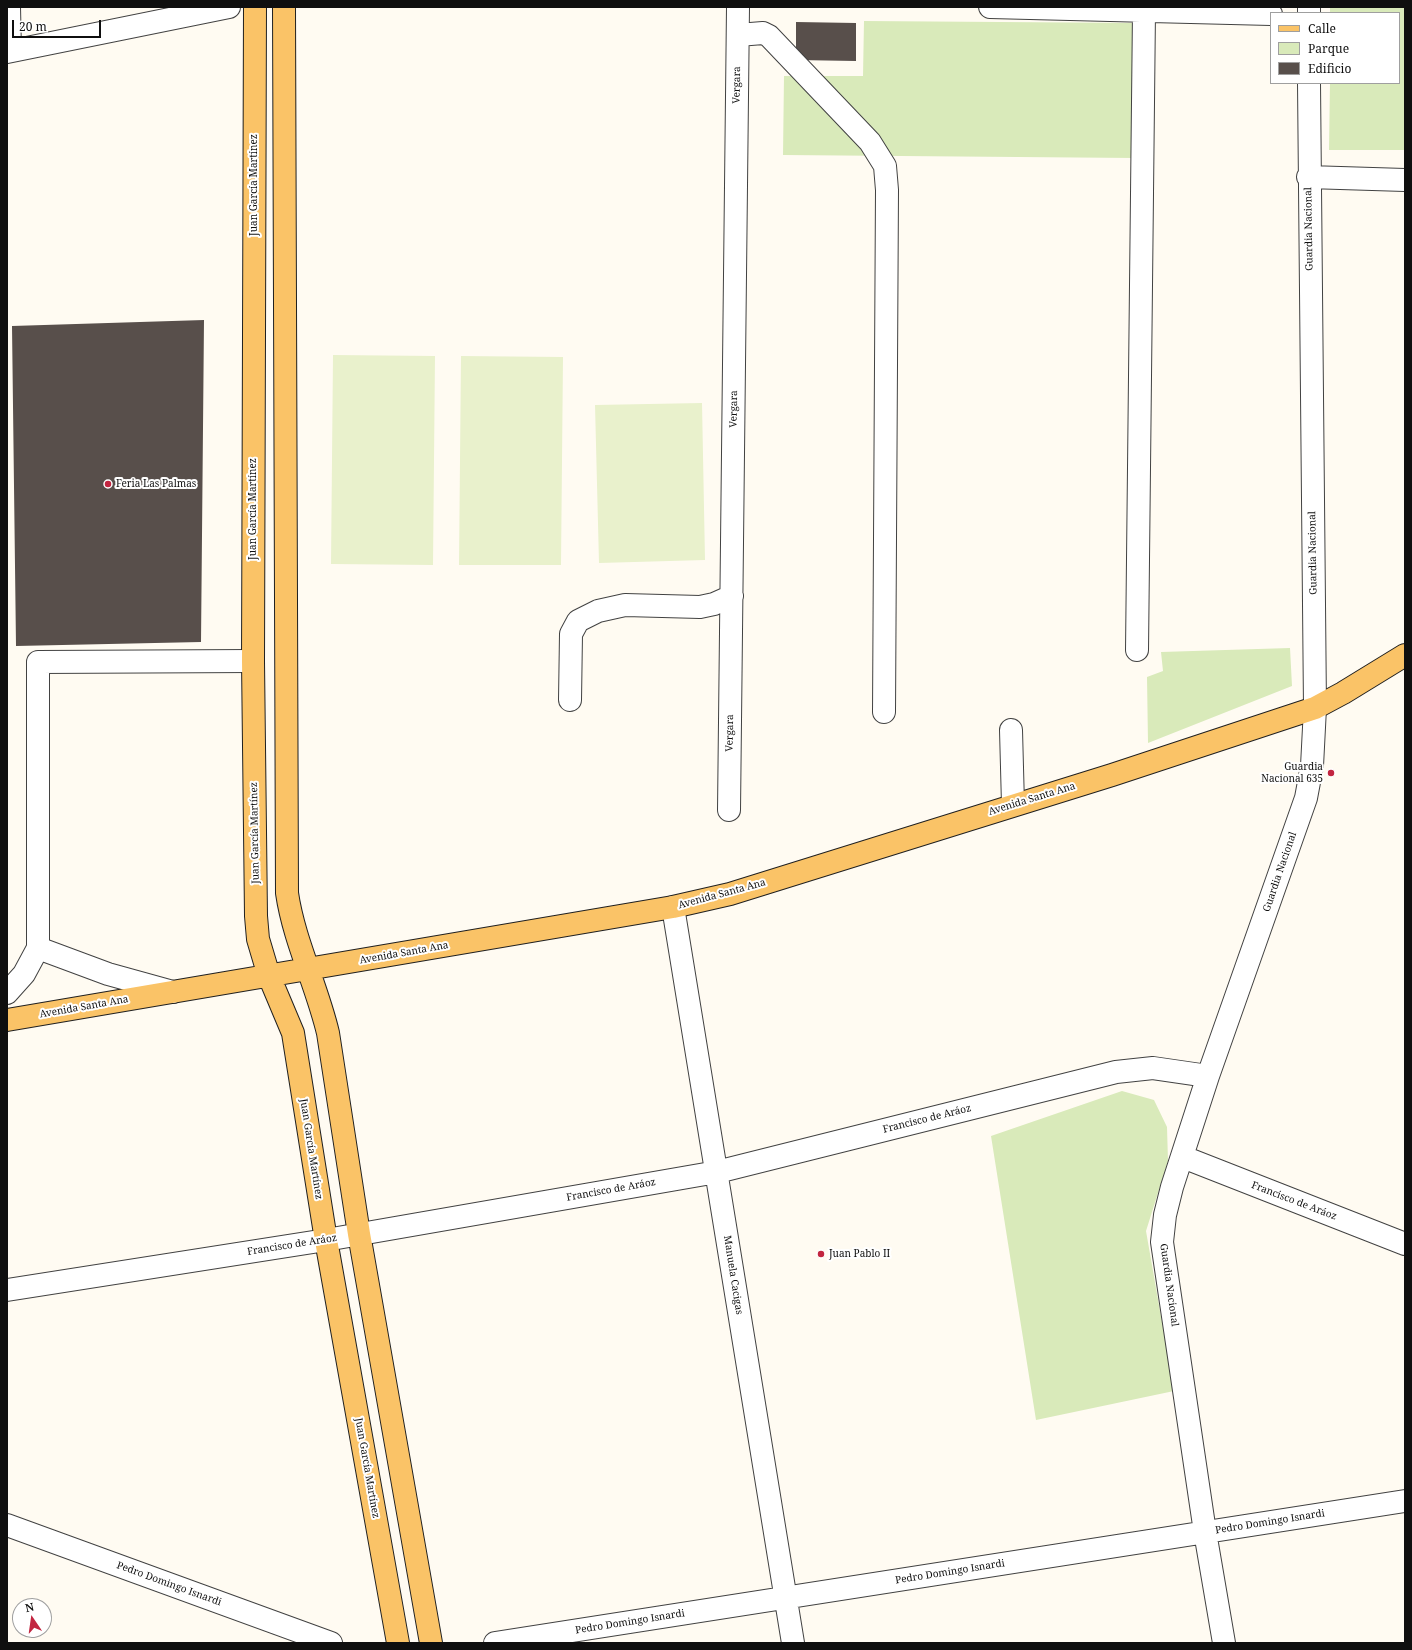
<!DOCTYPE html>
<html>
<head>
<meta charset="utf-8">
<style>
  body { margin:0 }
  #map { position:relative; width:1412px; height:1650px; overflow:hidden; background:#fffbf2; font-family:"Noto Serif",serif }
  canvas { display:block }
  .frame { position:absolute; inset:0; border:8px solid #0f0f0f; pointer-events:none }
  .legend { position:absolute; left:1270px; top:12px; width:130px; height:72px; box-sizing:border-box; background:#fff; border:1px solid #9f9f9f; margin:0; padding:5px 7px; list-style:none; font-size:12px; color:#0f0f0f }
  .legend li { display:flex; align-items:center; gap:8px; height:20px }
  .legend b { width:20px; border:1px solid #9f9f9f }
  .north { position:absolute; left:12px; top:1598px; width:40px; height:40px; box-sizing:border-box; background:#fff; border:1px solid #9f9f9f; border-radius:50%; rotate:347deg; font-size:11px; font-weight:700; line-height:16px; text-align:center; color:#0f0f0f }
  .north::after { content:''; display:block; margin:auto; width:14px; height:18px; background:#c22540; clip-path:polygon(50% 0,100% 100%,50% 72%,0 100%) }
  .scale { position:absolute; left:12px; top:20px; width:89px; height:18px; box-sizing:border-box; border:2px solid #0f0f0f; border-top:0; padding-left:5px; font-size:12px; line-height:14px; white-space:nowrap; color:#0f0f0f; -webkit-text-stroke:3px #fff; paint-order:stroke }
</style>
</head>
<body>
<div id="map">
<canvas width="1412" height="1650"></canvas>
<div class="frame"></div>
<ul class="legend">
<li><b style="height:5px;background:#fac367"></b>Calle</li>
<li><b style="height:11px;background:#d9eaba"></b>Parque</li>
<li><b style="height:11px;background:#584f4b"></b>Edificio</li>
</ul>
<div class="north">N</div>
<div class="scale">20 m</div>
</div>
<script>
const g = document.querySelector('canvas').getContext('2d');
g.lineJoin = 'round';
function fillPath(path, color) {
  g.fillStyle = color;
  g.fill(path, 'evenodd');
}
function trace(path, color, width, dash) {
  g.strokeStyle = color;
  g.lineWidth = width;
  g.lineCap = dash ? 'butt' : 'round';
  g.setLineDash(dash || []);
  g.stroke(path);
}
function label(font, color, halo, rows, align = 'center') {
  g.font = font + ' "Noto Serif",serif';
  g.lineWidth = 4;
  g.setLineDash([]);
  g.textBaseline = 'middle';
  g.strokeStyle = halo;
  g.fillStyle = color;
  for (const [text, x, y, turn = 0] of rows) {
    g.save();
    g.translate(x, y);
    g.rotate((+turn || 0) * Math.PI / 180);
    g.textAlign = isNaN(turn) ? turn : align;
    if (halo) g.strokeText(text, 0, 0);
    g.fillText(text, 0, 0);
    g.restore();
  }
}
fillPath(new Path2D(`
  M1330,7H1405V150H1329L1330,83H1399V13H1330Z
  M864,21L1137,23L1135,158L783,155L784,76H863Z
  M1290,648L1292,686L1148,743L1147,677L1163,671L1161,652Z
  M1122,1091L1154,1100L1167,1127L1168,1161L1146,1231L1174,1391L1036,1420L991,1136Z`), '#d9eaba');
fillPath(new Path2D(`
  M333,355L435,356L433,565L331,564Z
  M461,356L563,357L561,565H459Z
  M702,403L705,560L599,563L595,405Z`), '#e9f1cc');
fillPath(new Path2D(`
  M796,22L856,23V61L796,60Z
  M204,320L201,642L16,646L12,326Z`), '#584f4b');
const minor = new Path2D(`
  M9,7L10,51
  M990,7L1271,14
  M1309,13V7
  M738,35L763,33L769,36L870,142L885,166L887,190L884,712
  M7,52L229,7
  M1308,177L1405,180
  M1137,650L1144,11
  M570,700L571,634L578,621L598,611L625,605L700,607L714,604L732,596
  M1011,730L1013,805
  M729,810L738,7
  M673,907L793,1643
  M38,948V662L253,661
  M7,993L24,974L38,948L108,974L173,992
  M1183,1157L1405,1244
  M7,1290L326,1240L717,1172L1116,1072L1153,1068L1208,1076
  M7,1525L331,1643
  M495,1643L1405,1501
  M1224,1643L1205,1532L1162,1242L1165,1215L1172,1187L1208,1076L1306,798L1312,766L1315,708L1309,83`);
const major = new Path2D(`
  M255,7L253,661L256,916L258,939L269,976L293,1033L326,1240L398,1643
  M284,7L287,893C294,941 317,986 328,1033L359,1234L431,1643
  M7,1020L673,907L730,894L1112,775L1315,708L1343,693L1405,655`);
trace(minor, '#424242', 24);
trace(major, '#202020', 24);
trace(minor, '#fff', 22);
trace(major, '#fac367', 22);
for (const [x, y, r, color] of [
  [108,484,4,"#c22540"],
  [1331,773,4,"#c22540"],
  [821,1254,4,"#c22540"]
]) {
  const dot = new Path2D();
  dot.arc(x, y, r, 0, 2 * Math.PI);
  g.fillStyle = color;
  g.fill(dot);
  trace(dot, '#fff', 1.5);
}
label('10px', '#0f0f0f', '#fff', [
  ["Vergara",737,85,-89],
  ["Juan García Martínez",254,185,-90],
  ["Guardia Nacional",1309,229,-91],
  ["Vergara",734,409,-89],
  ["Juan García Martínez",253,509,-90],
  ["Guardia Nacional",1313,553,-91],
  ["Vergara",730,733,-89],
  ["Avenida Santa Ana",1032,799,-17],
  ["Juan García Martínez",255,833,-91],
  ["Guardia Nacional",1280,872,-71],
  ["Avenida Santa Ana",722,894,-15],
  ["Avenida Santa Ana",404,953,-10],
  ["Avenida Santa Ana",84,1007,-10],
  ["Francisco de Aráoz",927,1119,-14],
  ["Juan García Martínez",311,1149,81],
  ["Francisco de Aráoz",611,1190,-10],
  ["Francisco de Aráoz",1294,1201,21],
  ["Francisco de Aráoz",292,1245,-9],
  ["Manuela Cacigas",733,1275,81],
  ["Guardia Nacional",1169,1285,82],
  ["Juan García Martínez",367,1468,80],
  ["Pedro Domingo Isnardi",1270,1522,-9],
  ["Pedro Domingo Isnardi",950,1572,-9],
  ["Pedro Domingo Isnardi",169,1584,20],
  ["Pedro Domingo Isnardi",630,1622,-9]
]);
label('10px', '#0f0f0f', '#fff', [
  ["Feria Las Palmas",116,484],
  ["Guardia",1323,767,"right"],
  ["Nacional 635",1323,779,"right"],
  ["Juan Pablo II",829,1254]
], 'left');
</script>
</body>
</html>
